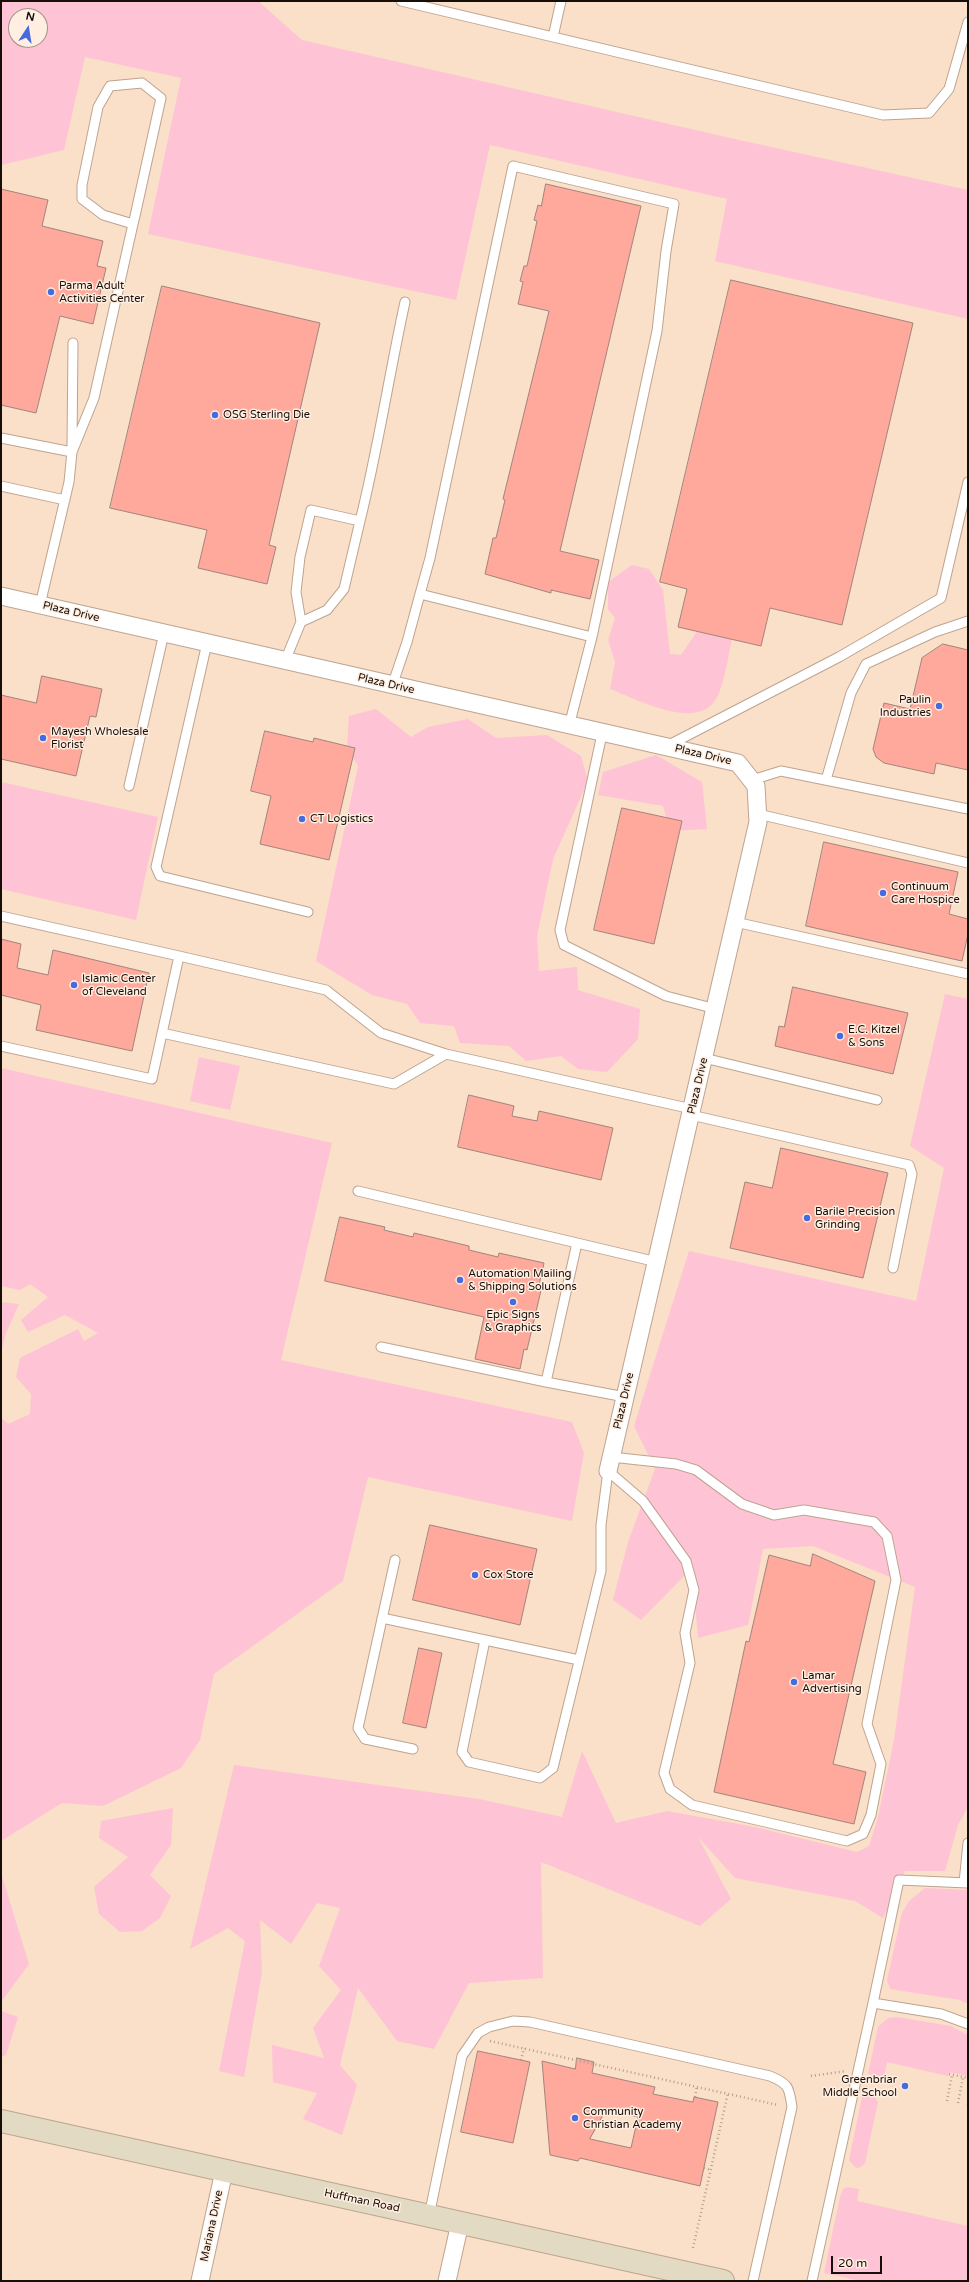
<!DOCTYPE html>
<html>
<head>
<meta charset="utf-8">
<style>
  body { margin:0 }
  #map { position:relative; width:969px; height:2282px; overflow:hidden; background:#fadfc9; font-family:"Varela Round",sans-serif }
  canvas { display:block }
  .frame { position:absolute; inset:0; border:2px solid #160e07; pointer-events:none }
  .north { position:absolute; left:8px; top:8px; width:40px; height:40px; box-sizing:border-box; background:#ffeee1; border:1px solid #a2948a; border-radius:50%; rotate:12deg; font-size:11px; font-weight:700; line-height:16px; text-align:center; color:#160e07 }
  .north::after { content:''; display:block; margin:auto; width:14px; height:18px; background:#466bde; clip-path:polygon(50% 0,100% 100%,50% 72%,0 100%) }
  .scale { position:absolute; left:831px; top:2256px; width:51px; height:18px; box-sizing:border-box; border:2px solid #160e07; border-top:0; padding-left:5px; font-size:12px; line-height:14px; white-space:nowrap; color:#160e07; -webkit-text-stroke:3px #ffeee1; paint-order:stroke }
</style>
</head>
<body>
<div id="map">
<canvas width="969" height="2282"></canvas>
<div class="frame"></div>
<div class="north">N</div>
<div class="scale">20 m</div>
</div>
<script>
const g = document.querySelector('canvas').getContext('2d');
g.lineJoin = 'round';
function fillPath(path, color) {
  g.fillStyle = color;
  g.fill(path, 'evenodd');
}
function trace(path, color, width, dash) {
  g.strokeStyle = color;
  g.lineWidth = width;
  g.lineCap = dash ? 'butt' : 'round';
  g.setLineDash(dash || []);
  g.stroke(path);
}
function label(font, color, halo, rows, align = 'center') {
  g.font = font + ' "Varela Round",sans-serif';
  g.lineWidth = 3;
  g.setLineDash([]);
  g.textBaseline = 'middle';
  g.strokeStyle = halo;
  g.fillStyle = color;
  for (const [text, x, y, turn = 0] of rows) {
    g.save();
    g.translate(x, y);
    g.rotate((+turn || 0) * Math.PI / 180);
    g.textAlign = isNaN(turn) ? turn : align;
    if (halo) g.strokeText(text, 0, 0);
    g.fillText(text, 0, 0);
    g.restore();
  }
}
fillPath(new Path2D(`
  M1,1H258L302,40L739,140L968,190V319L715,261L727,199L490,145L456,300L148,234L181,78L85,57L64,150L1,165ZM16,16H40V40H16Z
  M632,565L649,569L663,590L670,654L681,655L700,627L733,634C729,652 725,681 717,697C700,733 636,699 610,689L615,662L608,640L615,618L608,609V582Z
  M376,709L411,737L428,727L468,719L496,738L547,735L581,756L588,781L553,859L537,936L539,971L577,967L578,990L640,1009L638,1039L607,1072L578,1069L561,1056L526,1061L509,1046L460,1043L454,1026L420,1023L407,1004L372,995L316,961L358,766L347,748L349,716Z
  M656,755L702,782L707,829L670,831L663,806L598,795L603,772Z
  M1,782L158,817L136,920L1,889Z
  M945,994L968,999V1807L958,1825L945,1871H905L883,1918L855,1901L735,1878L698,1837L731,1899L700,1926L541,1862L543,1978L469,1983L434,2049L397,2041L358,1988L340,2065L357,2085L342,2135L303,2119L317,2093L273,2082L272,2045L324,2058L313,2028L341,1990L319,1966L340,1908L317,1903L291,1944L260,1920L262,1972L244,2077L219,2071L245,1941L228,1928L190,1949L234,1765L479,1799L562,1817L582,1751L616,1823L667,1811L755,1827L857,1852L869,1846L878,1817L894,1740L915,1587L813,1546L763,1549L748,1625L698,1638L692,1568L641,1620L613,1600L628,1542L655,1469L634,1426L689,1251L916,1301L944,1168L910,1146Z
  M199,1057L240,1066L230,1110L190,1101Z
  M1,1068L332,1143L281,1360L572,1422L584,1453L572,1521L368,1477L343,1581L214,1674L200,1740L181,1768L103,1806L62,1803L1,1841V1417L8,1424L30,1414L31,1394L16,1377L20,1358L78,1329L84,1341L98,1333L65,1315L28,1332L21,1320L48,1297L30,1284L20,1290L1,1286Z
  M1,1302L19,1304L6,1333L1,1353Z
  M173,1808L171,1845L150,1875L171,1896L160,1918L142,1931L120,1932L99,1914L94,1887L128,1857L99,1838L101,1821Z
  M1,1873L29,1964L1,2002Z
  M925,1888L968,1890V2004L960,2000L890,1989L887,1980L902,1913L909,1901Z
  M1,2011L18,2017L6,2055L1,2057Z
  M897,2017L951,2026L968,2035V2076L949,2072L948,2076L887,2062L884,2077L868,2074L878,2027L888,2018Z
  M866,2094L875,2097L878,2102L865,2163L861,2167L856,2168L849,2160L862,2097Z
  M847,2187L859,2189L857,2201L968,2226V2281H861L824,2273L840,2197L843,2189Z`), '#fec3d5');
const building = new Path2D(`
  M546,184L641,206L560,551L599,560L590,599L551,590V593L485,574L493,538H496L505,500L503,499L549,311L518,304L523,282L520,281L524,266H527L537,221L534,220L538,205L541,206Z
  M1,189L48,200L42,226L103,241L97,266L106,268L93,324L60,316L36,413L1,405Z
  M731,280L913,323L842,625L770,608L761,646L678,627L687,589L660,582Z
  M162,286L320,323L269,545L276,547L267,584L198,568L207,530L110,508Z
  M943,644L968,650V770L936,763L934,774L884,763L876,757L873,749L884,703L910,709L922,658Z
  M42,676L102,689L96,717L90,716L76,776L1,759V695L36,703Z
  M265,731L313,742L314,738L355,748L329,860L260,844L271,796L251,791Z
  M622,808L682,821L654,944L594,930Z
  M824,842L958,872L949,914L968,919V934L962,961L806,926Z
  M1,939L21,944L17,968L48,975L53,950L149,973L132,1051L36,1030L41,1005L1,995Z
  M793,987L908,1013L893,1074L775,1046L779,1026L784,1027Z
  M469,1095L514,1106L512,1116L537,1121L539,1111L613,1128L601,1180L458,1147Z
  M781,1148L888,1173L863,1278L730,1248L745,1182L772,1188Z
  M340,1217L385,1227L384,1230L413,1237L414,1233L469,1246V1250L498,1257L499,1253L544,1263L539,1285L542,1286L527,1350L524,1349L520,1369L475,1359L484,1317L325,1281Z
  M430,1525L537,1549L520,1625L413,1600Z
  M813,1554L875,1581L833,1764L866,1772L854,1824L714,1792L746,1641L749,1642L769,1555L810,1566Z
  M419,1648L442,1653L426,1728L403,1723Z
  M478,2051L530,2062L513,2143L461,2132Z
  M577,2058L594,2062L592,2073L655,2087L653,2094L693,2102L694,2097L718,2102L700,2186L580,2158L578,2161L550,2155L542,2061L575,2069ZM607,2109L638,2117L631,2148L590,2139Z`);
fillPath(building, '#fea99b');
trace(building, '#a3837d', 1);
const lane = new Path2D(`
  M401,1L883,115L929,113L949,89L968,22
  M553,37L561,1
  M1,438L72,452L69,482L40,605
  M72,446L73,343
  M72,452L94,398L133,224L135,216L161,98L142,83L110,86L98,107L82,185V199L103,215L133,224
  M1,486L65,500
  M420,594L430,558L513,166L674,204L666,251L657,331L592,637
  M301,622L327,610L344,589L360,521
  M207,643L156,867L160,876L308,912
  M285,661L301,622L296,592L300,557L311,510L360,521C378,449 389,375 405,302
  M392,686L407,642L420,594L592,637L569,726
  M602,734L560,930L564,945L666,996L716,1009
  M667,746L839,657L941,598L968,482
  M752,780L781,771L968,809
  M826,780L851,693L866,664L935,632L968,621
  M129,786L164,633
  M758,814L968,863
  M1,916L179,956L152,1079L1,1046
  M735,922L968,974
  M179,956L326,990L381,1033L446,1054L692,1109
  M162,1033L394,1084L446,1054
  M704,1058L877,1100
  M691,1115L909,1165L912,1174L893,1268
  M358,1191L657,1262
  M381,1347L546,1382L577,1243
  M546,1382L625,1397
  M608,1471L643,1501L686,1561L694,1590L685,1633L690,1663L664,1773L670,1789L692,1805L847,1841L863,1834L871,1815L881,1764L867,1724L896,1580L887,1536L874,1522L804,1510L774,1515L742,1504L696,1470L676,1464L611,1457
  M395,1560L358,1728L365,1739L413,1749
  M382,1618L579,1660
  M485,1640L462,1752L469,1762L540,1778L553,1768L601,1571V1525L608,1471
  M964,1883L968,1843
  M873,2003L899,1880L968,1883
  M429,2216L462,2056L478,2033L489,2027L513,2021L530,2022L770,2076C789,2084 789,2087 792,2107L753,2281
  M812,2281L873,2003L941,2014L968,2024`);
const street = new Path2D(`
  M1,596L738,763L756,786L758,822L608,1471
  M200,2281L224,2171
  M447,2281L460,2223`);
const secondary = new Path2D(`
  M1,2121L723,2281`);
trace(lane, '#bda490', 11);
trace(street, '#bda490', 19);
trace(secondary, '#bda490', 24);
trace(new Path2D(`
  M490,2041L778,2105
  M521,2060L524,2048
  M949,2074L968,2078
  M811,2076L846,2071
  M695,2097L697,2086
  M947,2101L952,2075
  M958,2103L963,2077
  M968,2105V2103
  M704,2168L711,2170
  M693,2248L728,2093`), '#b39e8d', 2.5, [1, 3]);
trace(lane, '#fff', 9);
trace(street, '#fff', 17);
trace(secondary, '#e2dac3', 22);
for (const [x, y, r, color] of [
  [51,292,4,"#466bde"],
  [215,415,4,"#466bde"],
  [939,706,4,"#466bde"],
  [43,738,4,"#466bde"],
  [302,819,4,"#466bde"],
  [883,893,4,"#466bde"],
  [74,985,4,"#466bde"],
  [840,1036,4,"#466bde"],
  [807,1218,4,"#466bde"],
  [460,1280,4,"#466bde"],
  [513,1302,4,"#466bde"],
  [475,1575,4,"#466bde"],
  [794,1682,4,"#466bde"],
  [905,2086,4,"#466bde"],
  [575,2118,4,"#466bde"]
]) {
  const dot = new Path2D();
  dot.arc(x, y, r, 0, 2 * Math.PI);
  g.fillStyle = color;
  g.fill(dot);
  trace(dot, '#ffeee1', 1.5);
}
label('11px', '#160e07', '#ffeee1', [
  ["Parma Adult",59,286],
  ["Activities Center",59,299],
  ["OSG Sterling Die",223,415],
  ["Paulin",931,700,"right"],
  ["Industries",931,713,"right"],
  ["Mayesh Wholesale",51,732],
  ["Florist",51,745],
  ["CT Logistics",310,819],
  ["Continuum",891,887],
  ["Care Hospice",891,900],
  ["Islamic Center",82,979],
  ["of Cleveland",82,992],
  ["E.C. Kitzel",848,1030],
  ["& Sons",848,1043],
  ["Barile Precision",815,1212],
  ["Grinding",815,1225],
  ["Automation Mailing",468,1274],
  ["& Shipping Solutions",468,1287],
  ["Epic Signs",513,1315,"center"],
  ["& Graphics",513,1328,"center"],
  ["Cox Store",483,1575],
  ["Lamar",802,1676],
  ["Advertising",802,1689],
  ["Greenbriar",897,2080,"right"],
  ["Middle School",897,2093,"right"],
  ["Community",583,2112],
  ["Christian Academy",583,2125]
], 'left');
label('11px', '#160e07', '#ffeee1', [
  ["Plaza Drive",71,612,13],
  ["Plaza Drive",386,684,13],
  ["Plaza Drive",703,755,13],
  ["Plaza Drive",698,1086,-77],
  ["Plaza Drive",624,1401,-77],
  ["Huffman Road",362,2201,12],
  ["Mariana Drive",212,2226,-78]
]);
</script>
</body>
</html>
